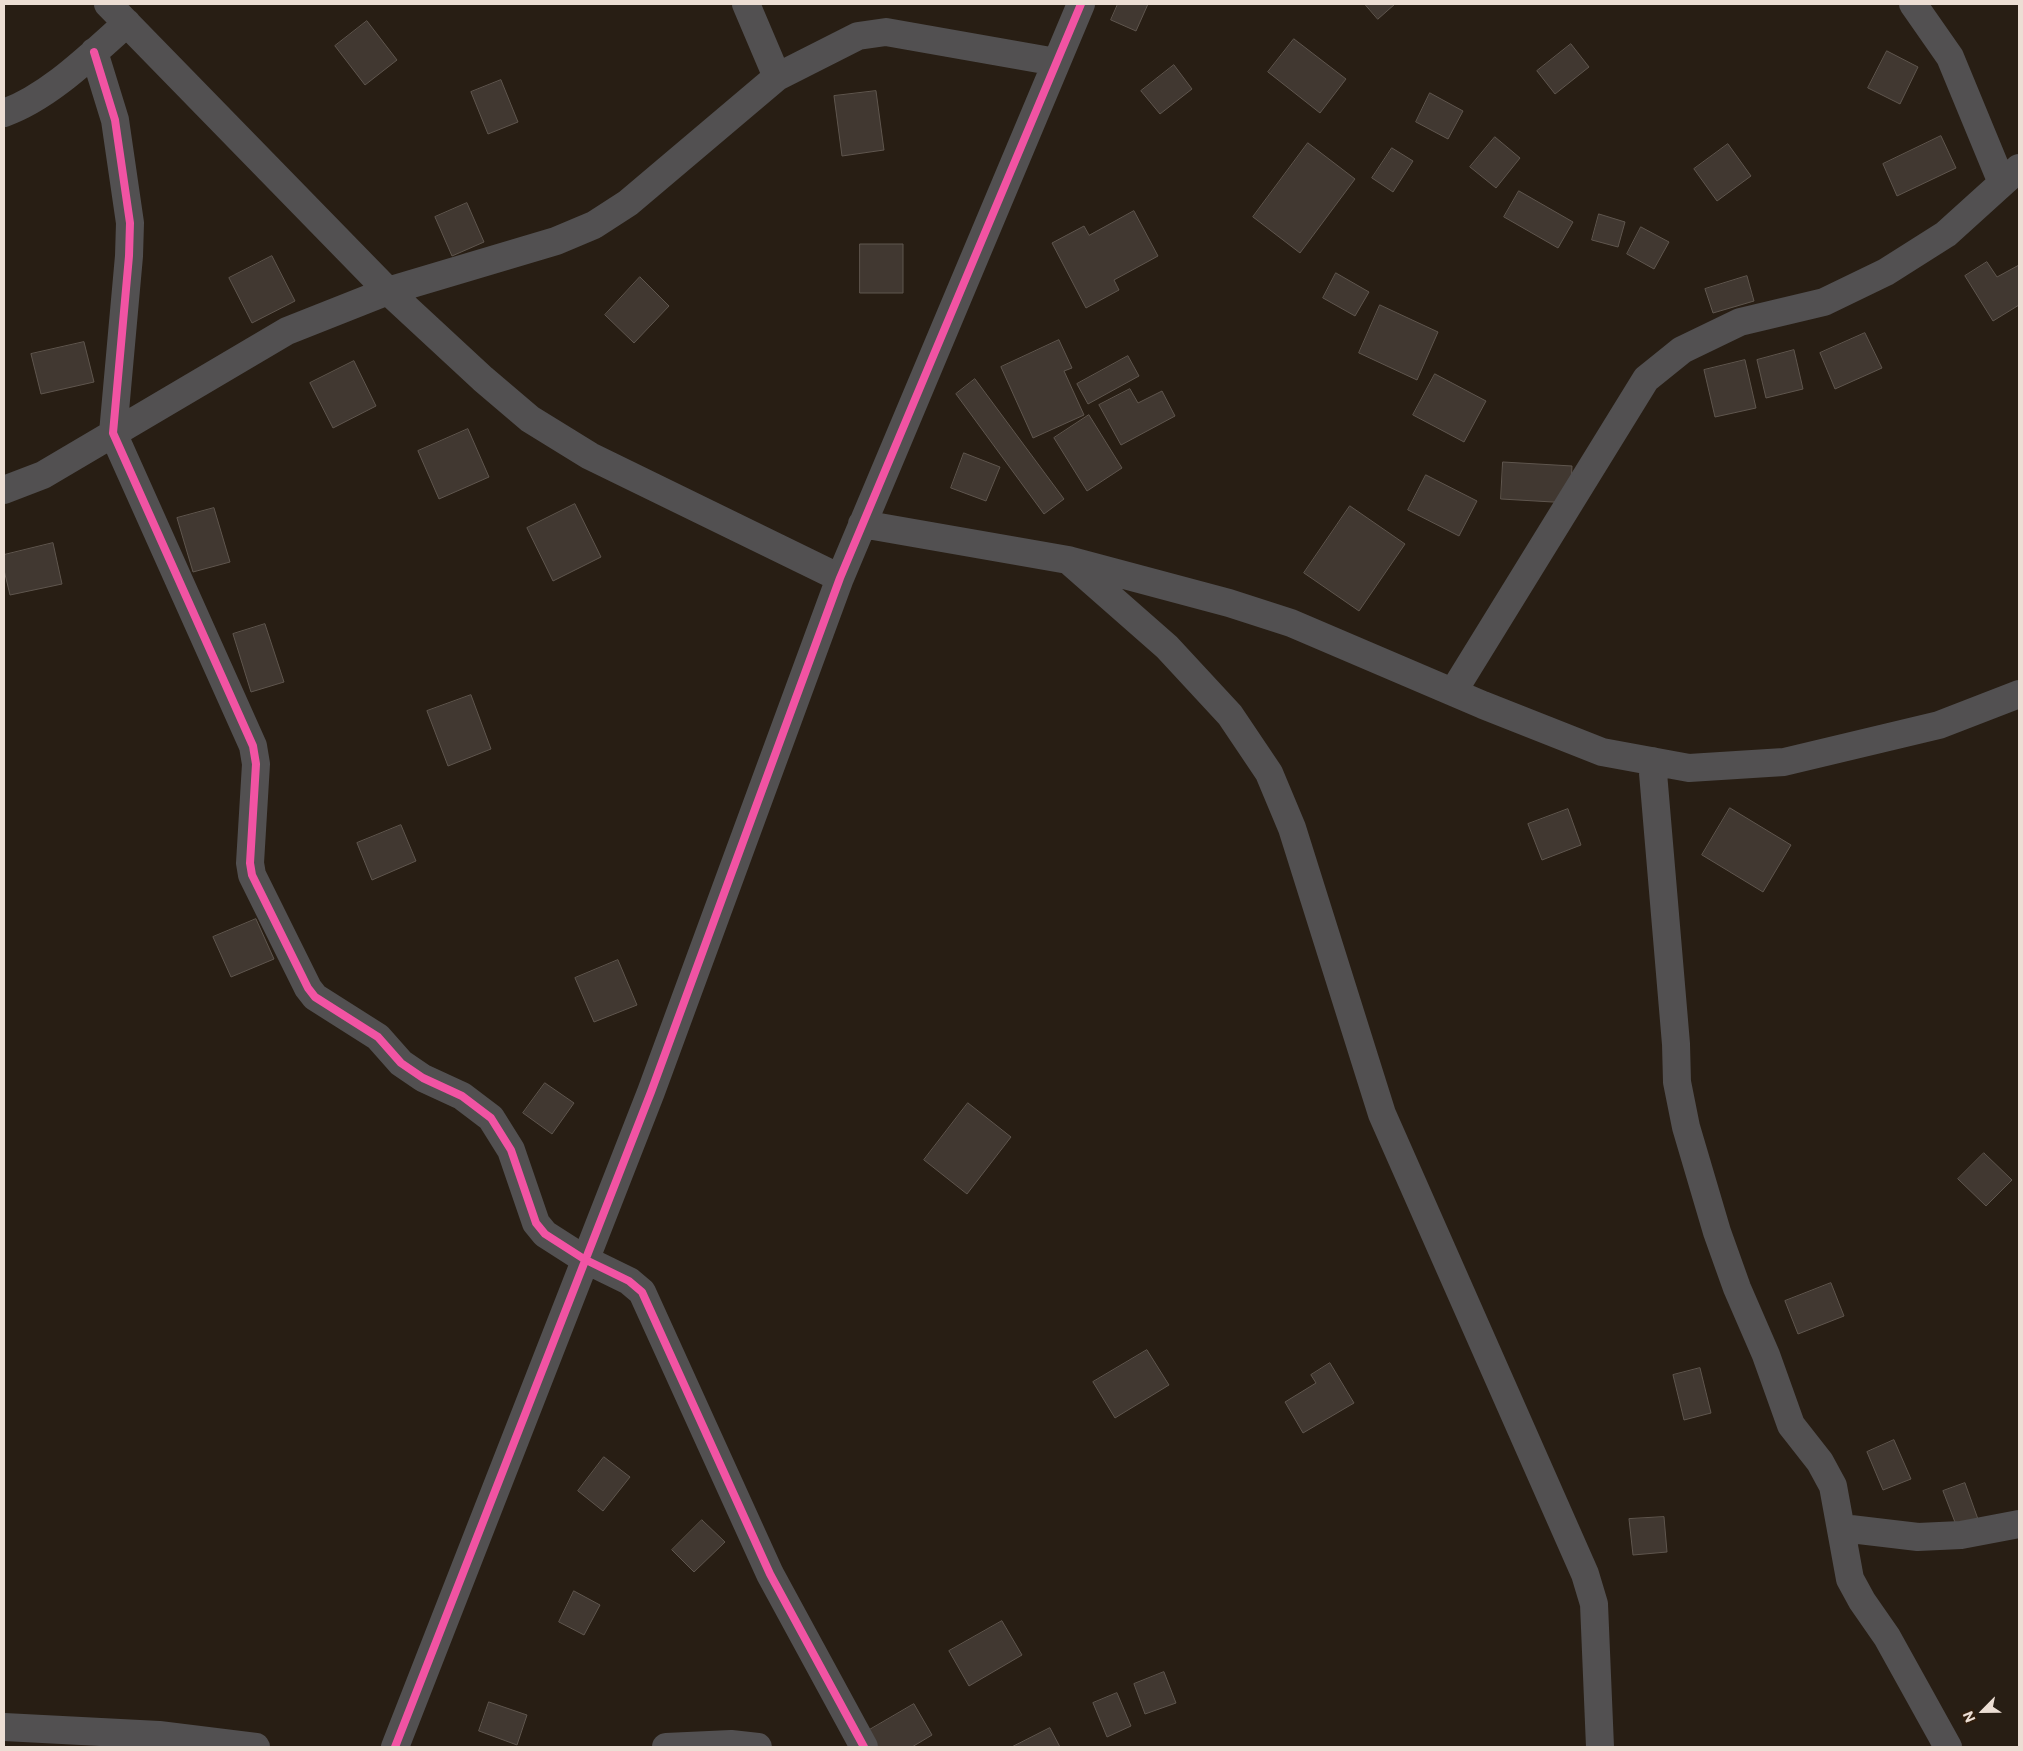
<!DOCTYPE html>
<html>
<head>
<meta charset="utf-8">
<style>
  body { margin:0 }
  #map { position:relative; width:2023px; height:1751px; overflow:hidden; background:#281e14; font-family:Commissioner,sans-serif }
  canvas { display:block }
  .frame { position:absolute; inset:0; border:5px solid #ecded4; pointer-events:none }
  .north { position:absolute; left:1958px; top:1686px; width:50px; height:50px; -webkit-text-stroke:4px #301d0c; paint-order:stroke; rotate:247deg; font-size:14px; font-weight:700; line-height:20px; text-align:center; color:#ecded4 }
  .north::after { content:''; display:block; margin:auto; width:18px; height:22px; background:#ecded4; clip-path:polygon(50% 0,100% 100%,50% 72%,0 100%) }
</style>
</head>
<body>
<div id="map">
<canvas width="2023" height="1751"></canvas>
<div class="frame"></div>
<div class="north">N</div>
</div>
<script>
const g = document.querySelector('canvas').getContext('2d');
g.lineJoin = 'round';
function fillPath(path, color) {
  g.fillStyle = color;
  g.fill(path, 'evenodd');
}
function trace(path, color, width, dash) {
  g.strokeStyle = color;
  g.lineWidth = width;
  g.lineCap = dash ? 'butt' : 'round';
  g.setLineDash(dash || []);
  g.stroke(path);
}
const building = new Path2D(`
  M1118,4H1148L1136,31L1111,20Z
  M1365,4H1395L1378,19Z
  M367,21L397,60L365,85L335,46Z
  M1294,39L1346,79L1320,113L1268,72Z
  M1571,44L1589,67L1555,94L1537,71Z
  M1887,51L1918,67L1900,104L1868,88Z
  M1174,65L1192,89L1160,114L1141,91Z
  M501,80L518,122L488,134L471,92Z
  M876,91L884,150L842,156L834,96Z
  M1430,93L1463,111L1448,139L1416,122Z
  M1941,136L1956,168L1897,196L1883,164Z
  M1495,137L1520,158L1496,188L1470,167Z
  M1308,143L1355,179L1300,253L1253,217Z
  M1728,144L1751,176L1717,201L1694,169Z
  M1392,148L1413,161L1393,192L1372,178Z
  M1519,191L1573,222L1558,248L1504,217Z
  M467,203L484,242L452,256L435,217Z
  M1134,211L1158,256L1114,280L1119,290L1086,308L1052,243L1084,226L1089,235Z
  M1599,214L1625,222L1618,247L1592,240Z
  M1641,227L1669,242L1654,269L1627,254Z
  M860,244H903V293H860Z
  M272,256L295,301L252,323L229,278Z
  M1987,262L1997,277L2019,265V305L1993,321L1965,276Z
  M1336,273L1369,292L1355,316L1323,298Z
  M1747,276L1754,301L1713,313L1705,289Z
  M640,277L669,306L634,343L605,315Z
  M1380,305L1438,332L1417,380L1359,353Z
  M1865,333L1882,368L1835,389L1820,353Z
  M1059,340L1072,368L1064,371L1084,415L1033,438L1001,367Z
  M84,342L94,382L41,394L31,354Z
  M1794,350L1803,389L1766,398L1757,360Z
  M1128,356L1139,376L1088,404L1077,384Z
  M1745,360L1756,408L1715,417L1704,370Z
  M354,361L376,406L333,428L310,383Z
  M1435,374L1486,401L1464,442L1413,415Z
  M975,379L1064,499L1044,514L956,394Z
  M1130,389L1138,403L1162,391L1175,416L1121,445L1099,405Z
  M1089,415L1122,468L1087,491L1054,438Z
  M468,429L489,477L439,499L418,451Z
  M964,453L1000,467L986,501L951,488Z
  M1503,462L1572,466L1570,503L1501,499Z
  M1426,475L1477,501L1459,536L1408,510Z
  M575,504L601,557L553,581L527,528Z
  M1350,506L1405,544L1359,611L1304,573Z
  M214,508L230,562L193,572L177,518Z
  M53,543L62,584L10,595L4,570V555Z
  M265,624L284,682L251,692L233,634Z
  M471,695L491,749L448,766L427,711Z
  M1730,808L1791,845L1763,892L1702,855Z
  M1568,809L1581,845L1542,860L1528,824Z
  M401,825L416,861L372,880L357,843Z
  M256,919L274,959L231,977L213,937Z
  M618,960L637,1005L594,1022L575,978Z
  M545,1083L574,1103L552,1134L523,1113Z
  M968,1103L1011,1137L967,1194L924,1160Z
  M1984,1153L2012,1180L1986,1206L1958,1179Z
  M1831,1283L1844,1316L1798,1334L1785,1301Z
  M1147,1350L1169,1385L1115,1418L1093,1382Z
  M1330,1363L1354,1403L1303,1433L1285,1402L1316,1383L1311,1375Z
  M1700,1368L1711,1413L1684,1420L1673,1375Z
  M1894,1440L1911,1479L1883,1490L1867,1452Z
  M604,1457L630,1477L603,1511L578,1491Z
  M1965,1483L1979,1522L1958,1530L1943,1491Z
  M1664,1517L1667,1552L1633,1555L1629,1519Z
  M702,1520L725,1542L694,1572L672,1550Z
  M574,1591L600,1605L584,1635L559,1622Z
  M1002,1621L1022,1655L969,1686L949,1651Z
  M1164,1672L1176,1703L1145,1714L1134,1684Z
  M1117,1693L1131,1726L1107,1737L1093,1703Z
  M489,1702L527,1715L517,1745L479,1731Z
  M914,1704L932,1735L912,1747H875L866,1732Z
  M1050,1728L1060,1747H1012Z`);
fillPath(building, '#413831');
trace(building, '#5f564e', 1);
trace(new Path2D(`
  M108,4L388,291L483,379L530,419L590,456L840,578
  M746,4L777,77
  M1913,4L1950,57L2002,183
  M94,52L115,120L130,223L129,256L113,433L253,746L256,764L250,863L252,875L308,988L315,997L378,1037L401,1063L423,1078L462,1096L491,1118L511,1150L536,1223L545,1234L584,1259L629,1281L642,1292L770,1574L864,1747
  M4,113C49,97 91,55 127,23
  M4,490L43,475L287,331L388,291L556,241L594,225L628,203L777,77L858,36L886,32L1056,62
  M862,524L1068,560L1229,603L1291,623L1483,705L1602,752L1689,768L1784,762L1939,725L2019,694
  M1068,560L1167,647L1230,715L1269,773L1292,828L1382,1114L1585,1574L1594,1604L1600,1747
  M1453,692L1646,379L1682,350L1740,322L1824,302L1886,272L1946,234L2019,168
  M1652,761L1676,1044L1677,1082L1686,1127L1717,1232L1737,1288L1766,1355L1791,1425L1820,1462L1833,1486L1850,1579L1862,1601L1887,1637L1948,1747
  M1842,1528L1918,1537L1961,1535L2019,1524
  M4,1727L159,1735L256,1747
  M395,1747L651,1092L840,578L1081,4
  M666,1747L731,1744L758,1747`), '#525051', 28);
trace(new Path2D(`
  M94,52L115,120L130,223L129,256L113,433L253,746L256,764L250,863L252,875L308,988L315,997L378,1037L401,1063L423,1078L462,1096L491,1118L511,1150L536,1223L545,1234L584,1259L629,1281L642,1292L770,1574L864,1747
  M395,1747L651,1092L840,578L1081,4`), '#f153a3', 8);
</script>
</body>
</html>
